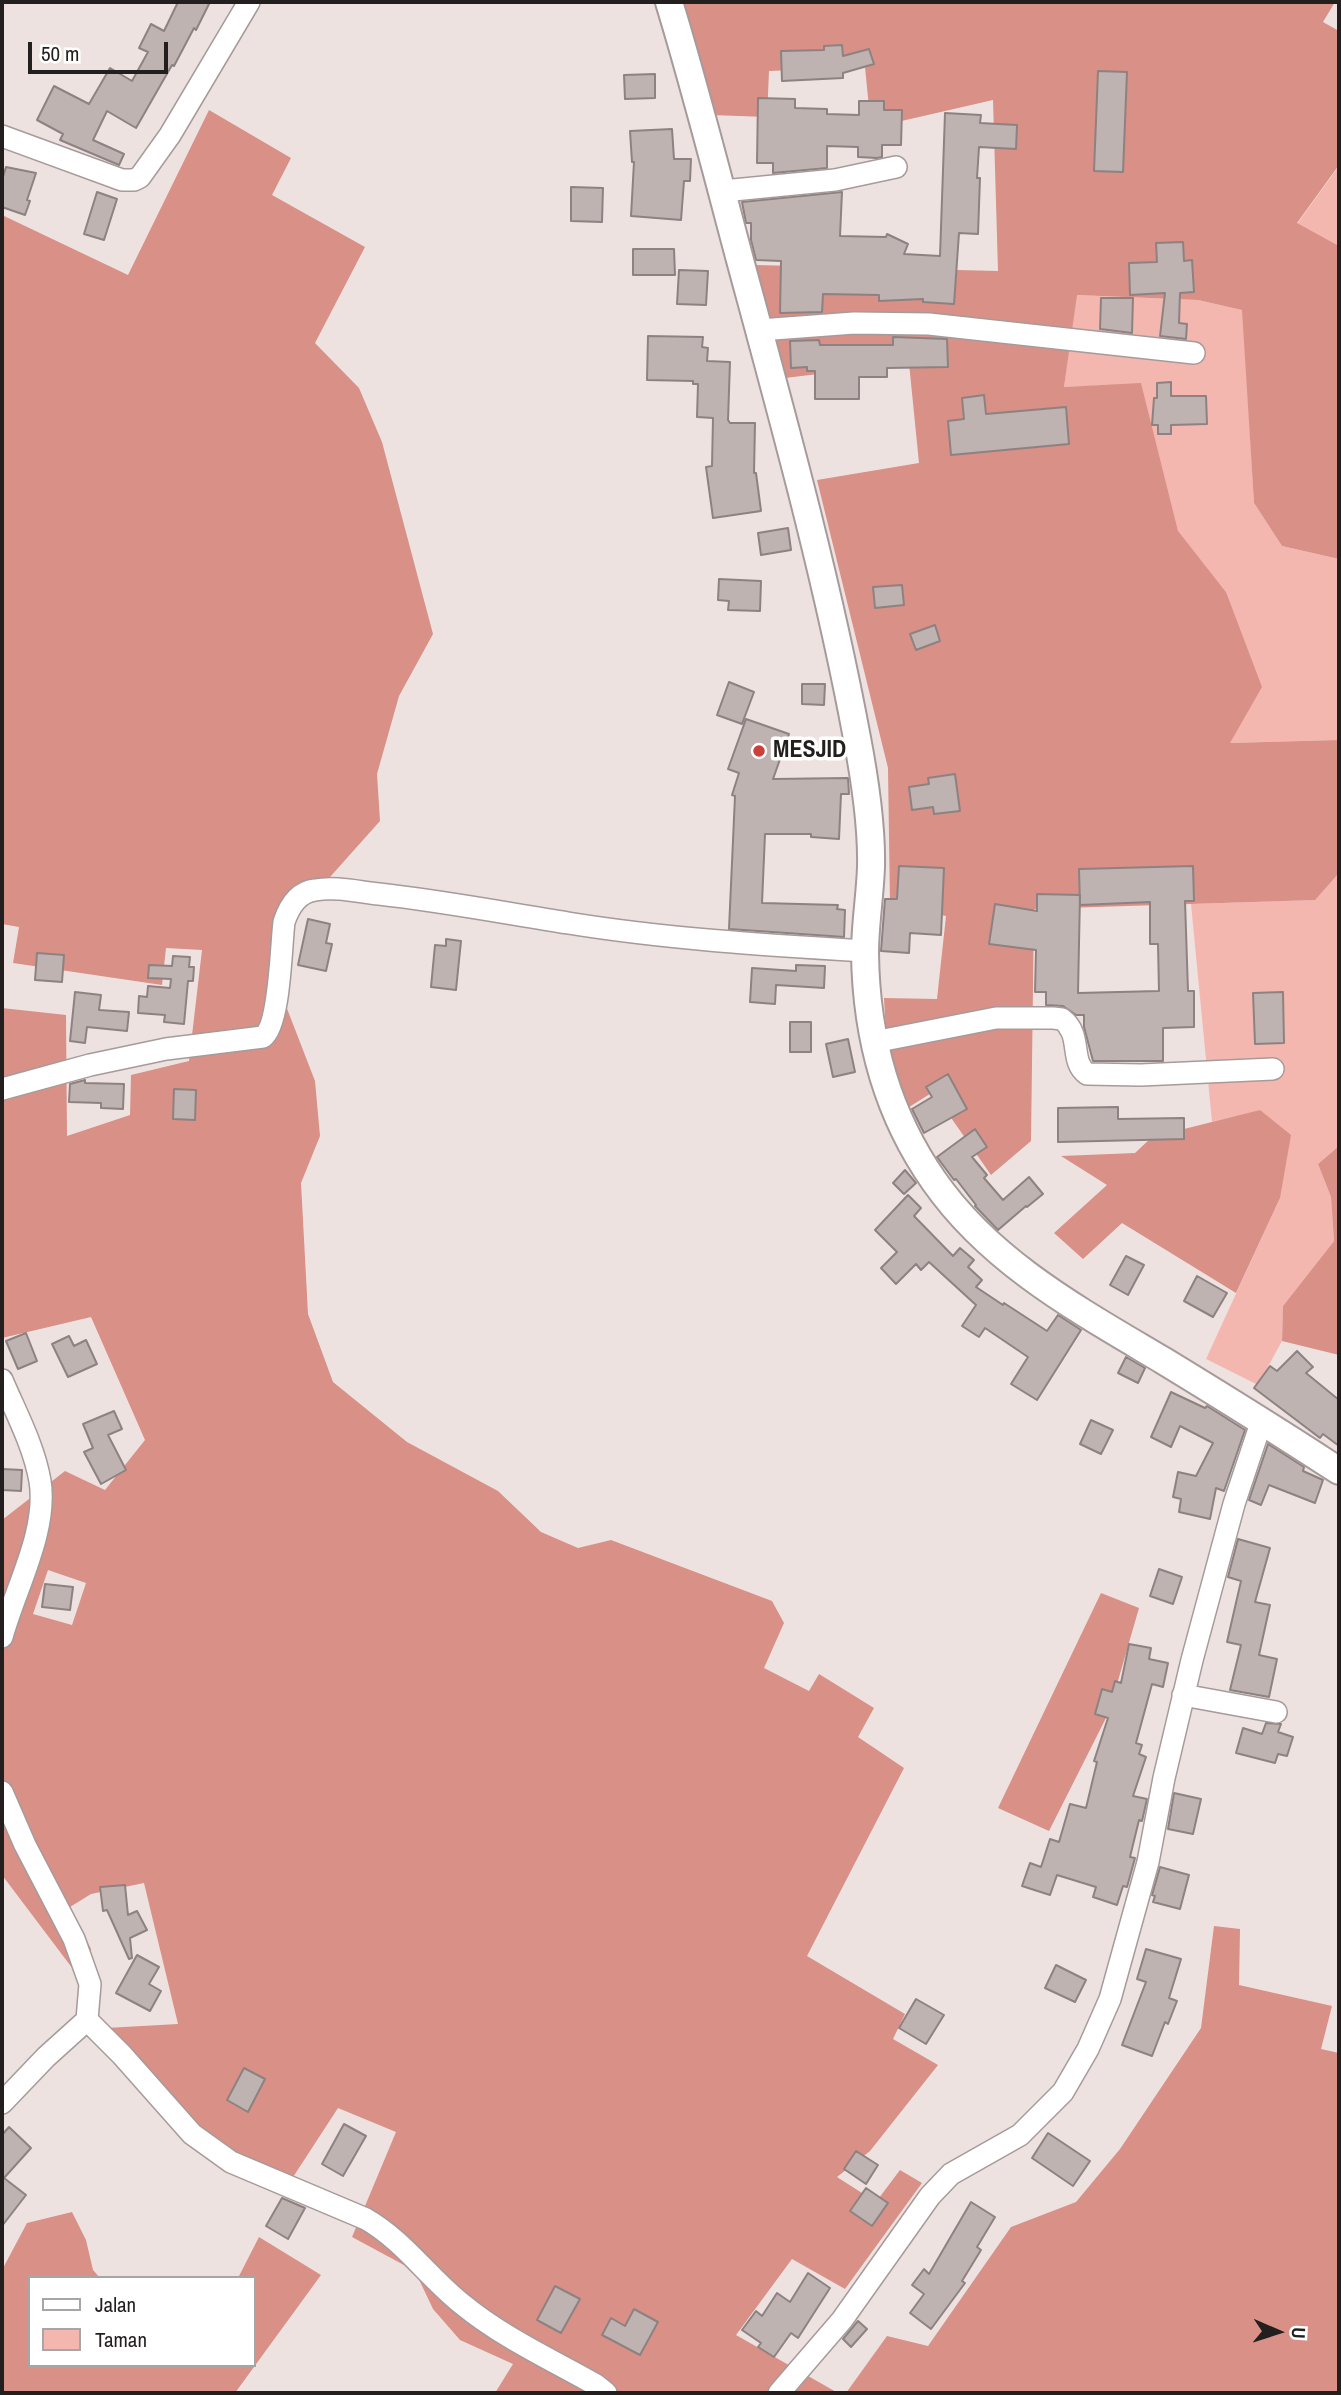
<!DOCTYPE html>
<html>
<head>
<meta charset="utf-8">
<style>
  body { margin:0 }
  #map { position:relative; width:1341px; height:2395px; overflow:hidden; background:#eee2e1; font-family:"Archivo Narrow",sans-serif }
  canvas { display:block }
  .frame { position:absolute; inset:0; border:4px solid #231f1e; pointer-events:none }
  .legend { position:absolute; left:28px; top:2276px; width:228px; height:91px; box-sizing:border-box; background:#fff; border:2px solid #a7a5a5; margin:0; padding:9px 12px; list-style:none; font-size:21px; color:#231f1e }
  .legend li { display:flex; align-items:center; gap:14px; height:35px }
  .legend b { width:35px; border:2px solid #a7a5a5 }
  .north { position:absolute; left:1243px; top:2297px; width:70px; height:70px; -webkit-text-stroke:5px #fff; paint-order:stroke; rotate:93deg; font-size:19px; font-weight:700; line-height:28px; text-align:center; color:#231f1e }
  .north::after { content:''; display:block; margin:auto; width:24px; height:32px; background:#231f1e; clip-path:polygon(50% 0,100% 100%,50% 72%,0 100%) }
  .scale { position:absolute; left:28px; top:42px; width:140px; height:32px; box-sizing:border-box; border:4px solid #231f1e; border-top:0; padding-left:9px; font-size:21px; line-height:24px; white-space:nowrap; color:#231f1e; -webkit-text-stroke:5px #fff; paint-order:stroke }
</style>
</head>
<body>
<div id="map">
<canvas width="1341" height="2395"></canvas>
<div class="frame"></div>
<ul class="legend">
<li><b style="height:9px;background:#fff"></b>Jalan</li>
<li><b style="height:19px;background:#f4b7af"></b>Taman</li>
</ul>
<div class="north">U</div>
<div class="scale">50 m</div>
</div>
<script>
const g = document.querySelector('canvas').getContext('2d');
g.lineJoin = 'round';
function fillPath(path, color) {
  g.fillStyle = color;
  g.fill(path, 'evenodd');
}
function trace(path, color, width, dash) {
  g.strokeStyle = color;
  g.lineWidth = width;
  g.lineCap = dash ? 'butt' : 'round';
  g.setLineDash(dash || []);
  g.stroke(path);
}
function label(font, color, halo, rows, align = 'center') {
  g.font = font + ' "Archivo Narrow",sans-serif';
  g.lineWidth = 7;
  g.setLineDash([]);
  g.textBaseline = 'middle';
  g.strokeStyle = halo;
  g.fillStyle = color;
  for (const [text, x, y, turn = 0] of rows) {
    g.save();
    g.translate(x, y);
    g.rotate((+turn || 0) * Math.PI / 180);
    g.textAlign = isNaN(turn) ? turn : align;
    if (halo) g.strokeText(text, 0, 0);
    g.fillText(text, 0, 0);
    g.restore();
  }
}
fillPath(new Path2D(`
  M1339,166V246L1297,224Z
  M1076,295L1198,300L1243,310L1254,503L1282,546L1339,559V740L1229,743L1226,592L1178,532L1141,384L1064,387Z
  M1339,873V1146L1318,1164L1331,1197L1334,1241L1283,1306L1282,1341L1258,1385L1206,1359L1280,1198L1259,1111L1212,1122L1191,904L1314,900Z`), '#f4b7af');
fillPath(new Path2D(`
  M679,2H1335L1323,22L1339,31V165L1297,223L1339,246V559L1282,546L1254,503L1242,310L1198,300L1077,295L1064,387L1141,383L1178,531L1226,592L1262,687L1230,743L1339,740V873L1315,900L1034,909L1031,1141L991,1175L933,1092L906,1109L887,1053L884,998L937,999L946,916L890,906L888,768L817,480L919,463L909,363L785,378L756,265L998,271L993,100L871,128L865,67L769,71L767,117L710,115Z
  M209,110L291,158L272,195L365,247L315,343L359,388L382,442L433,634L399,696L377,774L380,821L330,877L293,904L274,975L315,1081L320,1136L301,1183L308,1314L333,1382L407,1442L498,1491L541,1532L578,1548L611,1540L772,1601L784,1623L764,1668L809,1691L819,1674L874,1708L858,1737L904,1768L807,1956L905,2014L893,2039L938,2065L870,2151L837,2177L876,2202L900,2170L922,2183L845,2289L792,2259L736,2335L838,2393H495L513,2364L460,2340L433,2309L415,2271L352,2237L396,2132L338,2108L282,2194L207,2144L88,2029L178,2024L144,1883L91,1894L70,1907L91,1949L85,1985L2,1875V1520L65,1471L105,1490L145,1440L91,1317L2,1338V1008L66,1015L67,1136L130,1115L131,1075L189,1061L202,950L166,948L162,985L13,963L19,927L2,924V215L128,275ZM48,1570L86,1583L72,1625L33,1614Z
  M1260,1110L1291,1135L1280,1198L1236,1293L1122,1223L1083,1259L1054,1233L1107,1185L1061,1156L1135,1153L1152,1137Z
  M1339,1146V1355L1282,1341L1283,1306L1334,1241L1331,1197L1318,1164Z
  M1101,1593L1139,1608L1109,1712L1049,1831L998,1808Z
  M1214,1926L1240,1929L1239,1985L1332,2006L1321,2049L1339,2053V2393H846L887,2336L928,2346L1011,2227L1076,2202L1120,2149L1201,2028Z
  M72,2212L86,2240L93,2270L100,2278H30V2365H254V2278H238L259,2237L321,2275L235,2393H2V2270L27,2223Z`), '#d89087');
const building = new Path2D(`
  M178,2H210L196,30L194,28L174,66L172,65L136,128L107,111L93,140L124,154L119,165L60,140L63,134L37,120L54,86L89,104L110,68L132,81L148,52L139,48L151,24L164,31Z
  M842,45L843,56L869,49L874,64L843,73V78L782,81L781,51L824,50V46Z
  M1098,71L1127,72L1123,172L1094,171Z
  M655,74V98L625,99L624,75Z
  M758,98L795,99V108L827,109V114L859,115V101H884V110H902L901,145H882V157L877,158L858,157V147L827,146V168L773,173V163H757Z
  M945,113L981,115L980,123L1017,125L1016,149L979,147L977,178H980L978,234L959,233L954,304L923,302V299L879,301V295L823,294L822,312L780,313L781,261L756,260L751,240V223H746L742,202L842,192L840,236L886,237L887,234L908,244L904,254L940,256Z
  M672,129L674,159H691L690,181H684L681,220L631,216L634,162H632L630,131Z
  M6,167L36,173L27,200L30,201L25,215L2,207V180Z
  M571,187L603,188L602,222L571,221Z
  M97,192L117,199L104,240L84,234Z
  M1183,242L1184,261L1192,260L1194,292L1180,293L1179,323L1187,324L1186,339L1160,336L1165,293L1130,295L1129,263L1157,262L1156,243Z
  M633,249H674L675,275H633Z
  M679,270L708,271L706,305L677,304Z
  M1101,298H1133L1132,333L1100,329Z
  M648,336L703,337L702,347L708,348L707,361L730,362L728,420L730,423H755L754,473H756L761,511L713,518L706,467L712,466L713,418L697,417L698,384H693V381L647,380Z
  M893,337L947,339L948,367L887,368V377H859V399H815V371H807V367L791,368L790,341L819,340L820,345H893Z
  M1171,382V396H1206L1207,424L1171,425V434H1158V425H1152L1154,398H1157V383Z
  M984,395L986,414L1066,407L1069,444L951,455L948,421L964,419L962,398Z
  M788,528L791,550L761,555L758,533Z
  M719,579L761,581L760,611L728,610L729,601L718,600Z
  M902,585L904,605L875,608L873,587Z
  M935,625L940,641L916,650L910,634Z
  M729,682L754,692L742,724L717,715Z
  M802,684H825L824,705L802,704Z
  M746,719L789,734L773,779L848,778L849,794H841L839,839L811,837V834H765L762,903L838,905L837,909L845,910L844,937L729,929L735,796L732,795L739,773L728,769Z
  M955,774L960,811L934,814L933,807L912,810L909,787L929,784L928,778Z
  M899,866L944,868L941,935L910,933L909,953L881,951L885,899H897Z
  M1193,866L1194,901H1185L1188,991H1194V1027L1163,1028V1061H1093L1084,1027V1015H1076L1063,1006L1046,1005V992H1035L1036,950L989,944L995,904L1037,911V894L1080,895L1078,993L1159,991L1158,944H1150V902L1080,905L1079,869Z
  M308,919L330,924L326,943L332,944L326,971L298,965Z
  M446,939L461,941L456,990L431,987L435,945L446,946Z
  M37,953L64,955L62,982L35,980Z
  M173,956L190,957L189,967H194L193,981H188L184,1024L164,1022L165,1015L138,1013L139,996L147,997L148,986L170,988L171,979L148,978L149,965L172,966Z
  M796,965L825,966L824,988L776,985L775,1004L750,1002L752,968L796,971Z
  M75,992L101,995L99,1010L129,1012L127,1031L87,1027L85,1043L70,1041Z
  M1283,992L1284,1043L1255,1044L1253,993Z
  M790,1022H811V1052H790Z
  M848,1039L855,1072L833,1077L826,1044Z
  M948,1074L967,1109L924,1133L912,1109L932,1097L926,1087Z
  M85,1080V1083L124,1084L123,1109L101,1108V1103L69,1102L70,1084Z
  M174,1089L196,1090L195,1120L173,1119Z
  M1118,1107V1119L1184,1118V1139L1058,1142V1108Z
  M975,1129L987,1147L972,1157L987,1175L984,1178L1003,1200L1029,1177L1043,1194L1027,1207L1026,1206L998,1230L975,1206L976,1205L956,1179L954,1180L937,1157Z
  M905,1170L916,1183L904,1194L893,1183Z
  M908,1195L921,1208L914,1216L953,1256L960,1248L974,1260L968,1267L982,1280L976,1287L1003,1305L1004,1303L1047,1331L1058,1315L1081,1330L1037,1400L1011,1384L1028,1357L985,1328L979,1337L962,1326L976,1305L929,1262L921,1270L916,1264L896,1284L881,1268L897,1252L875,1230Z
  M1126,1256L1144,1265L1128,1295L1110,1285Z
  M1197,1276L1227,1293L1213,1317L1184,1301Z
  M26,1333L37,1361L18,1369L6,1341Z
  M69,1336L74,1346L86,1340L97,1364L68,1377L52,1344Z
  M1297,1351L1313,1367L1306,1373L1339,1400V1446L1323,1434L1320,1438L1254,1388L1270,1366L1277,1371Z
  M1126,1357L1145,1368L1138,1383L1118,1373Z
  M1171,1392L1205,1408L1207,1406L1245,1430L1224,1491L1216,1488L1210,1519L1179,1512L1181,1499L1173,1497L1178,1472L1196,1476L1213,1443L1180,1426L1171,1447L1151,1437Z
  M114,1411L122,1429L108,1435L126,1470L101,1484L84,1452L93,1448L83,1424Z
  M1091,1420L1113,1430L1101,1454L1080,1444Z
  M1268,1444L1304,1467L1303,1471L1323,1480L1315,1503L1269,1485L1261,1505L1249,1500Z
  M2,1469L22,1470L21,1491L2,1490Z
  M1238,1539L1270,1548L1255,1602L1270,1605L1259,1655L1277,1659L1269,1697L1230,1690L1241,1645L1227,1642L1241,1581L1228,1577Z
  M1159,1569L1182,1577L1173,1604L1150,1596Z
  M45,1584L73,1587L70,1610L42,1607Z
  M1129,1644L1151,1648L1149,1659L1168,1663L1163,1687L1152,1684L1136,1743L1142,1745L1139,1754L1146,1757L1133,1796L1147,1799L1142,1821L1139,1820L1130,1857L1135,1858L1127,1887L1123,1886L1117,1905L1093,1897L1096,1887L1057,1875L1050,1895L1022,1886L1030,1863L1041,1867L1050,1839L1059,1842L1070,1804L1086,1808L1097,1762L1094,1761L1108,1718L1095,1714L1102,1689L1112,1692L1115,1681L1121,1683Z
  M1266,1723L1281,1724L1278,1732L1293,1737L1287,1756L1278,1754L1275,1763L1236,1753L1243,1728L1262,1734Z
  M1174,1793L1201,1799L1193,1834L1168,1829Z
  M1160,1867L1189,1875L1180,1909L1153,1902L1155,1896L1152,1895Z
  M125,1885L128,1915L137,1911L147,1930L130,1938L132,1958L129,1959L107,1910L103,1911L100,1887Z
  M1146,1949L1181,1959L1169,1998L1177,2001L1168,2024L1165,2022L1152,2056L1122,2045L1146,1982L1137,1979Z
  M137,1955L159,1967L149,1984L161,1991L150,2011L116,1993Z
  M1056,1965L1086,1980L1075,2002L1045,1988Z
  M916,1999L944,2015L926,2044L899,2028Z
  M244,2068L265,2079L248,2112L227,2100Z
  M344,2124L366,2136L343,2176L322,2164Z
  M9,2127L31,2148L4,2178L26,2195L2,2226V2135Z
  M1048,2133L1090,2161L1073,2186L1032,2158Z
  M856,2151L878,2165L866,2184L844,2169Z
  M866,2188L888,2203L872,2226L850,2211Z
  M282,2198L305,2208L288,2239L266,2226Z
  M971,2202L995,2217L977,2247L981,2250L962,2281L965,2283L931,2329L910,2313L924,2294L912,2285L924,2269L929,2274Z
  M808,2273L830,2288L798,2338L791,2333L774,2357L758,2347L761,2343L742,2330L756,2311L762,2316L777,2293L790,2302Z
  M555,2286L580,2299L561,2333L537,2320Z
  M634,2309L658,2322L640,2355L602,2335L611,2318L625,2326Z
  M858,2321L867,2329L851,2347L843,2339Z`);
fillPath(building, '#beb3b1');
trace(building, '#8d8281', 2);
const minor = new Path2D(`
  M2,136L122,180H134L140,177L170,135L249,2
  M723,191L835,180L896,167
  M760,330L854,323L929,324L1194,353
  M874,1042L996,1018H1053L1062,1019C1083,1035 1069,1061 1087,1074L1141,1075L1273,1069
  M2,1089L90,1065L166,1049L263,1037C280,1025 281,945 284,922C289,907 298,892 315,890C336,886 359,892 379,894C442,901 505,913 568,923C667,939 766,945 865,951
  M2,1380C16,1413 34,1446 40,1481C48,1531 15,1589 2,1637
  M1183,1695L1276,1712
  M2,1792L25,1845L74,1939L90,1984L87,2020L46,2057L2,2103
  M87,2020L122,2055L192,2134L231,2162L366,2219C404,2241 428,2277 462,2304C502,2337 550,2359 596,2385L606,2393
  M779,2393L842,2320L930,2196L951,2174L1020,2135L1063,2092L1088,2049L1110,1999L1148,1862L1164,1778L1192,1660L1234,1504L1262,1420`);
const tertiary = new Path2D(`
  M669,2C695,87 717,174 740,260C783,419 827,577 857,738C865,780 872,824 871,867C870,896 865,925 865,953C866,1035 887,1114 934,1181C991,1263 1080,1311 1164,1361C1223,1397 1281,1433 1339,1471`);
trace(minor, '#a69b9a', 24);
trace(tertiary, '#a69b9a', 30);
trace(minor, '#fff', 21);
trace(tertiary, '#fff', 26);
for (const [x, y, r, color] of [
  [759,751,7,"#cd3f3a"]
]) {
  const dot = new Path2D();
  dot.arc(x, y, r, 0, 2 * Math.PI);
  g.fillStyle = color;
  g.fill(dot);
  trace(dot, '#fff', 2.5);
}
label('bold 24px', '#231f1e', '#fff', [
  ["MESJID",773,751]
], 'left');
</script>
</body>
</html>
